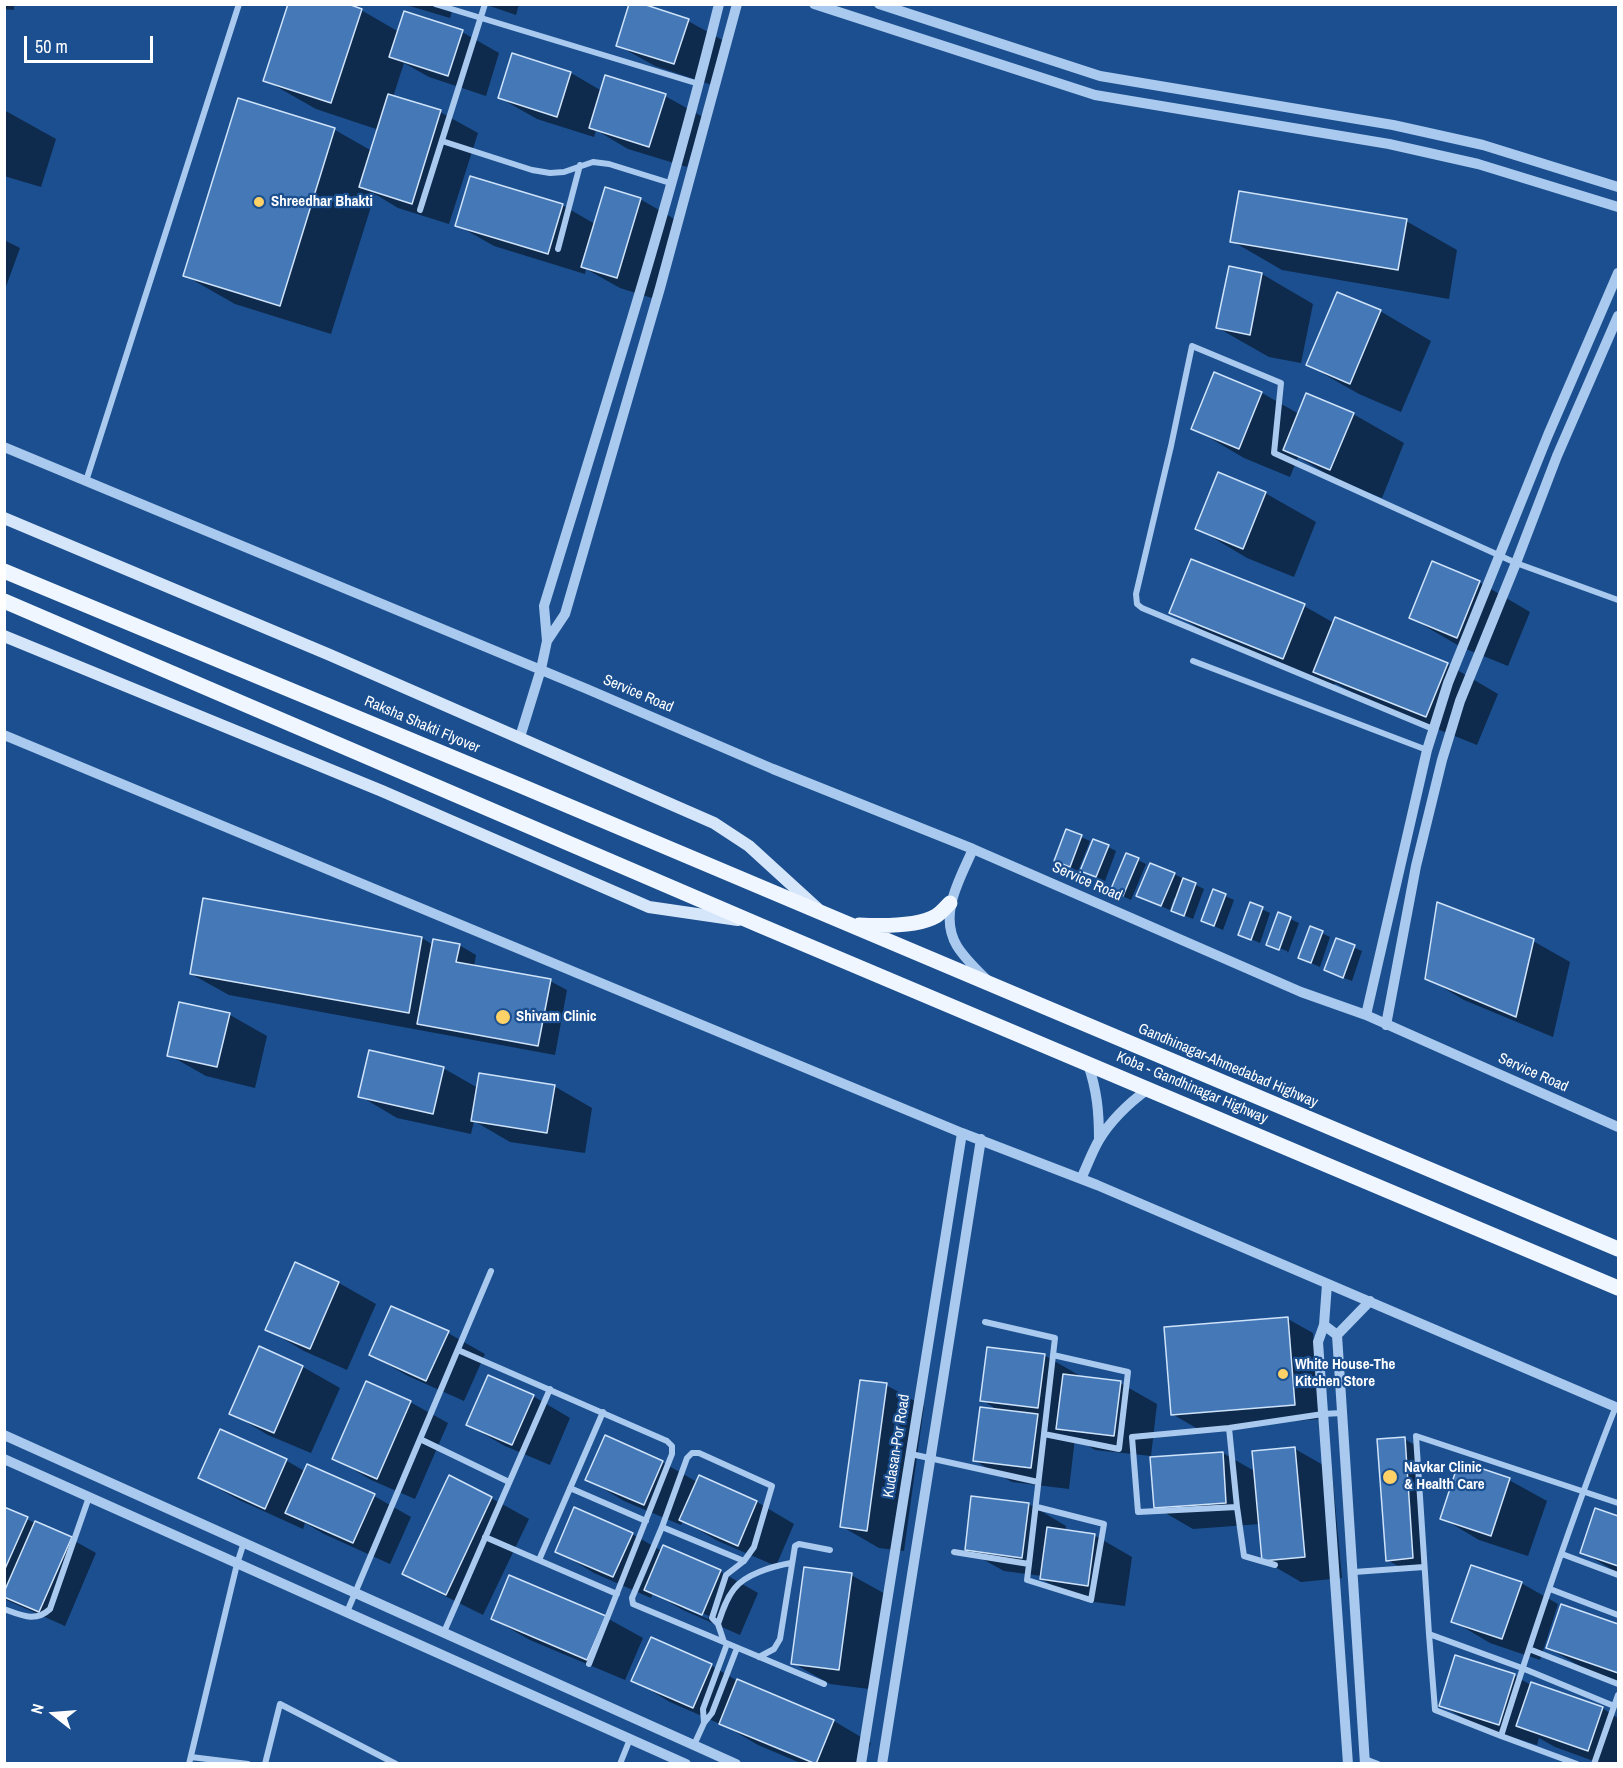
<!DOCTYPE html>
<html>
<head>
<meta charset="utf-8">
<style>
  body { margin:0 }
  #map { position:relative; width:1623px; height:1768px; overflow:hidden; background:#1b4f8f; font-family:"Archivo Narrow",sans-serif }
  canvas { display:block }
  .frame { position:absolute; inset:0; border:6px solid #fff; pointer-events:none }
  .north { position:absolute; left:24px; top:1684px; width:60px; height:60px; -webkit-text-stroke:4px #1b4f8f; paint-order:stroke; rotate:287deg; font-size:16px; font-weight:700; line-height:24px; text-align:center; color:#fff }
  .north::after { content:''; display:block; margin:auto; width:21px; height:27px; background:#fff; clip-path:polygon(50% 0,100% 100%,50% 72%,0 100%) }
  .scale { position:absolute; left:24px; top:36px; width:129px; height:27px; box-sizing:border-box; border:3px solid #fff; border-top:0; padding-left:8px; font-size:18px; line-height:21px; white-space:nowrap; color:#fff; -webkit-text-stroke:4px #1b4f8f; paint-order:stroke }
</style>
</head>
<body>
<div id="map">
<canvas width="1623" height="1768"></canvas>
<div class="frame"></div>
<div class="north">N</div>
<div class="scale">50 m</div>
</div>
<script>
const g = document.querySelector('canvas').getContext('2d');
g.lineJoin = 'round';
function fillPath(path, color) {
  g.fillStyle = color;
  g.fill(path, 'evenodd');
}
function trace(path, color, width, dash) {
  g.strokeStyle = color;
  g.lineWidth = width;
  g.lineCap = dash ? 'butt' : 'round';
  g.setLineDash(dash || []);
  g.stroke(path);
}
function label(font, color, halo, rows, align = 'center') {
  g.font = font + ' "Archivo Narrow",sans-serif';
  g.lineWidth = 4.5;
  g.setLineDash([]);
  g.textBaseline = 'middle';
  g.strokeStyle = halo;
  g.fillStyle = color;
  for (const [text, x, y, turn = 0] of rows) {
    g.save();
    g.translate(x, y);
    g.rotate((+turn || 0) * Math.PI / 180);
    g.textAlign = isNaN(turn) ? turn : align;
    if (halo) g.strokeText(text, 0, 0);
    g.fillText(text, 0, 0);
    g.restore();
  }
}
fillPath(new Path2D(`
  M4,4H14V10L4,9Z
  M403,4H454L450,18Z
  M484,4H519L516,15Z
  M361,10L399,32H462L499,53L486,96L429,77L404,63L393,97L440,112L478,133L449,224L398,208L375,194L331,334L235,304L184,275L239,100L335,130L372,151L379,130L316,109L265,80Z
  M688,21L726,42L712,85L655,66L617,45Z
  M513,55L571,73L602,91L665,96L703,117L687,167L628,149L596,130L594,137L537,119L500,98Z
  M4,110L56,139L41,187L4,176Z
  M640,199L678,221L655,299L620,288L586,269L585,274L494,246L457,225L562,205L595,224Z
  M1406,221L1457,250L1449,299L1282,270L1232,241Z
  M4,240L20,248L4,292Z
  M1230,268L1262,274L1313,304L1301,363L1269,357L1218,328Z
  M1380,311L1431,341L1401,412L1359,394L1308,365Z
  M1215,374L1262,393L1299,414H1353L1404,443L1382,498L1335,479L1298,457L1290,477L1244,458L1193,428Z
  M1265,493L1316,522L1294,577L1247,558L1197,528Z
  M1479,582L1530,612L1508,666L1461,647L1411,618Z
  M1304,606L1334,623L1447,664L1498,694L1477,745L1365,700L1335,683L1334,687L1222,642L1171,612Z
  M1067,831L1090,841L1078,871L1056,860Z
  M1108,847L1116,851L1105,881L1082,871Z
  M1127,855L1146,864L1131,900L1112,891Z
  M1174,874L1204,889L1193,919L1181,914L1177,899L1174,898L1170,910L1138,896Z
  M1214,891L1234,900L1223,930L1203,921Z
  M1251,904L1270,913L1260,943L1240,934Z
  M1279,914L1299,923L1288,953L1287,951L1274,946Z
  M1311,928L1330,937L1320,967L1300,958Z
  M422,938L433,945H459L476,955L474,967L550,981L567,990L555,1055L229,995L191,974Z
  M1336,940L1362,951L1352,981L1334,974Z
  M1533,941L1570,962L1553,1037L1464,1000L1427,978Z
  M230,1015L267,1036L255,1088L206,1076L169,1055Z
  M443,1068L478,1088L554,1086L592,1108L585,1153L510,1142L474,1121L471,1134L397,1118L360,1096Z
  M339,1283L376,1304L347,1370L304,1351L267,1329Z
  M1288,1319L1313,1333L1320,1419L1198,1429L1172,1414Z
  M448,1333L485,1354L464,1401L408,1376L371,1355Z
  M1044,1355L1082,1377L1120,1383L1157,1404L1151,1456L1095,1450L1075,1438L1069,1489L1012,1482L975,1461L999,1411L982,1400Z
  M303,1367L340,1388L311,1453L268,1435L231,1413Z
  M886,1385L924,1406L904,1551L879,1548L841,1526Z
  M533,1396L570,1418L550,1465L505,1446L468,1425Z
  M410,1402L448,1423L415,1499L371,1480L334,1458Z
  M221,1431L287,1461L306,1472L374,1496L411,1517L390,1564L324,1534L305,1523L303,1529L237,1499L200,1478Z
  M1404,1439L1417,1446L1425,1565L1400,1567L1387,1560Z
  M1295,1449L1332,1470L1342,1578L1301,1582L1263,1560L1260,1524L1193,1529L1155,1507L1223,1453L1256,1472Z
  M662,1462L697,1482L700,1477L757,1502L794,1524L776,1566L718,1541L683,1521L681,1525L624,1501L587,1479Z
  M1509,1480L1547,1501L1528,1556L1479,1540L1442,1518Z
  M491,1498L529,1519L483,1615L441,1594L404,1573Z
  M1029,1504L1066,1526L1065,1531L1094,1535L1132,1557L1125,1606L1079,1600L1041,1579L1042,1576L1004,1571L966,1550Z
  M4,1509L71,1539L96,1553L65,1626L4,1599Z
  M1596,1510L1618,1518V1573L1582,1552Z
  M632,1534L662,1551L664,1547L721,1572L758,1593L740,1635L683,1610L653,1593L651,1598L594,1573L557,1551ZM683,1605L709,1616L708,1619L683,1608Z
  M851,1575L889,1596L877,1690L830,1684L793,1663Z
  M1521,1583L1558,1604L1540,1660L1490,1643L1453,1621Z
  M1562,1606L1618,1625V1681L1585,1669L1548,1648Z
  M605,1617L643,1638L625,1680L530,1640L493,1619Z
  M652,1639L712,1666L739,1682L834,1721L871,1743L862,1764H803L758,1745L727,1727L670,1702L633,1680Z
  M1456,1657L1515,1676L1531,1685L1602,1708L1618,1718V1764H1602L1555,1747L1539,1738L1537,1745L1478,1726L1440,1705Z`), '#0007');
const building = new Path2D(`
  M288,4H348L362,9L331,103L263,81Z
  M629,4H643L689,19L674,64L616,46Z
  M404,11L463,30L448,76L389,57Z
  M512,53L571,72L557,117L498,98Z
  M605,75L666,94L649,147L589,128Z
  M388,94L441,110L412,204L359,187Z
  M238,98L335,128L280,306L183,276Z
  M470,176L563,204L548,254L455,226Z
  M605,187L641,198L617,278L581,267Z
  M1239,191L1407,219L1398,270L1230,242Z
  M1229,266L1262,273L1250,335L1216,328Z
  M1337,292L1381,310L1350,384L1306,365Z
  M1214,372L1262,392L1239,449L1191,429Z
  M1306,393L1354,413L1330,470L1283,450Z
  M1218,472L1266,492L1243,549L1195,529Z
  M1191,559L1305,604L1283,659L1169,613Z
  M1432,561L1480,581L1457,638L1409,618Z
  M1335,617L1448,663L1426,717L1313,672Z
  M1066,829L1082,835L1070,867L1054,861Z
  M1093,839L1109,845L1096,877L1080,871Z
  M1126,853L1139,858L1123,896L1110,891Z
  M1150,863L1175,873L1161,906L1136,896Z
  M1183,878L1196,883L1184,916L1171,911Z
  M1213,889L1226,894L1214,926L1201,921Z
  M203,898L422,937L409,1013L190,974Z
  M1250,902L1263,907L1251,940L1238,935Z
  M1437,902L1534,939L1516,1017L1425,979Z
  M1278,912L1291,917L1279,950L1266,945Z
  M1310,926L1323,931L1311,963L1298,958Z
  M1336,938L1355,945L1343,978L1324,970Z
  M433,939L460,944L456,962L551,979L538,1046L417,1024Z
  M179,1002L230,1013L217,1067L167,1056Z
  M369,1050L444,1067L433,1114L358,1097Z
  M479,1073L555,1085L547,1133L471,1121Z
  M295,1262L339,1282L310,1349L265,1330Z
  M391,1306L449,1331L426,1381L369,1355Z
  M1288,1317L1295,1405L1171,1415L1164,1327Z
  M259,1346L303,1366L274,1433L229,1414Z
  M987,1347L1045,1354L1038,1408L980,1401Z
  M1063,1374L1121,1381L1114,1436L1056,1429Z
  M488,1375L534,1395L512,1445L466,1425Z
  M860,1380L887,1383L867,1531L840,1527Z
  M366,1381L411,1401L377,1479L332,1459Z
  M980,1407L1038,1414L1031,1468L973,1461Z
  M220,1429L287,1459L265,1509L198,1478Z
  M605,1435L663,1461L644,1505L585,1480Z
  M1405,1437L1413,1558L1386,1561L1377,1439Z
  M1295,1447L1305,1557L1262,1561L1252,1451Z
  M1223,1452L1226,1503L1154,1508L1150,1457Z
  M1459,1461L1510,1478L1491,1536L1440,1519Z
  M307,1464L375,1494L353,1543L285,1513Z
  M449,1475L492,1497L446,1595L402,1574Z
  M699,1475L757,1501L738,1546L679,1520Z
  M971,1496L1029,1503L1022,1558L965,1550Z
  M4,1507L28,1517L4,1571Z
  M574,1507L633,1533L613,1577L555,1552Z
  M1595,1508L1618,1516V1566L1580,1553Z
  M35,1521L72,1537L39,1612L4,1597V1592Z
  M1047,1527L1095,1534L1088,1586L1040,1579Z
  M663,1545L721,1570L702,1615L644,1590Z
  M1471,1565L1522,1582L1502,1639L1451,1622Z
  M804,1567L852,1573L839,1670L791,1664Z
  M509,1575L606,1616L587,1660L491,1619Z
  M1561,1604L1618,1624V1673L1546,1648Z
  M651,1637L712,1664L693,1708L631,1681Z
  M1455,1655L1515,1674L1499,1725L1439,1706Z
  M737,1679L834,1720L816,1764L719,1724Z
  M1531,1682L1603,1707L1588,1751L1516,1726Z`);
fillPath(building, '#4478b7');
trace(building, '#cfe3fa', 1.5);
trace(new Path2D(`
  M435,4L699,84
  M442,141L532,170L550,173L564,172L593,162L609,164L670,183
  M420,210L485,4
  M558,249L580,165
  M86,481L239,4
  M1193,661L1427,750
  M1433,729L1142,608L1137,604L1136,594L1171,446L1192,346L1281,383L1274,453L1516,563L1618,600
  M458,1350L667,1441L672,1446V1454L589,1664
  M1229,1428L1237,1507L1138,1512L1132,1437L1229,1428L1323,1414L1342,1413
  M1044,1434L1119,1449L1128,1372L1053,1355
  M420,1439L509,1482
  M911,1454L1038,1482
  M570,1488L646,1521
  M1237,1507L1244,1556L1275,1565
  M662,1527L744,1561
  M485,1537L617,1594
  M954,1552L1029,1564L1055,1338L985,1322
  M1562,1554L1618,1575
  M539,1560L603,1412
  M1029,1564L1027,1580L1091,1600L1104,1524L1037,1507
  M1354,1572L1424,1567
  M1550,1589L1618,1615
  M4,1609C21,1615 35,1623 50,1609L89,1497
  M347,1612L491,1271
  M718,1624C722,1612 726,1599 734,1589C745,1574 774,1566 791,1563
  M444,1632L550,1389
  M1429,1634L1435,1710L1501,1736
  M724,1642L718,1624L712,1618L726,1575L744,1561L754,1547L772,1486L699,1453H692L687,1458L662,1527L632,1598L633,1604L824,1684
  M1529,1649L1618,1684
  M759,1657L774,1649L780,1639L795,1546L799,1544L830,1550
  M1614,1706L1522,1668L1429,1634L1416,1436L1618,1503
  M704,1723L703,1709L727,1644
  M694,1745L704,1723L712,1713L737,1648
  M191,1757L248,1764
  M1365,1759L1378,1764
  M189,1764L237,1564L244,1542
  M265,1764L280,1704L396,1764
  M620,1764L630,1739
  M1577,1764L1501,1736C1536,1625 1573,1514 1616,1406
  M1594,1764L1618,1695`), '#a9c9ee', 6);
trace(new Path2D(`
  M814,4L1095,95L1389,144L1478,164L1618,207
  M879,4L1100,76L1393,125L1483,145L1618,187
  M4,447L587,689L773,769L973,849L1301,992L1366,1015L1618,1127
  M547,641L565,614L660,288L737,4
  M4,735L962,1133L1097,1185L1618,1408
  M520,737L541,669L547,641L544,606C605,407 669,207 719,4
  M973,849C960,879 938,914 957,946C965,959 977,970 988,981
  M1366,1015L1427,750L1448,683L1548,435L1618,273
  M1386,1025L1416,866L1442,760L1460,701L1516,563L1557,456L1618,316
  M1088,1064C1097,1091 1099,1111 1099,1140
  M1081,1179C1087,1166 1092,1152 1099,1140C1111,1120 1129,1103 1148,1089
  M1327,1284L1324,1325L1318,1342L1348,1764
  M1324,1325L1337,1335L1365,1764
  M1337,1335L1370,1301
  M4,1435L736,1764
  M4,1459L686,1764
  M861,1764L962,1133
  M882,1764L981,1139`), '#a9c9ee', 10);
trace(new Path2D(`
  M4,518L330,655L714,823L749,846L818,909
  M4,636L382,791L649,907L738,920`), '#d6e6fa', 12);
trace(new Path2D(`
  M4,571L519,785L1618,1249
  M4,601L759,925L1618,1288
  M859,925C880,926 917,927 936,916C941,913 946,907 950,903`), '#f0f6ff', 15);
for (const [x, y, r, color] of [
  [259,202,6,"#ffd166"],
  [503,1017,8,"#ffd166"],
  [1283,1374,6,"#ffd166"],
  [1390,1477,8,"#ffd166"]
]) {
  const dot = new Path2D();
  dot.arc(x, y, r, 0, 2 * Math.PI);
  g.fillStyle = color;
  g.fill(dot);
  trace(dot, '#1b4f8f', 2);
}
label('bold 15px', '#fff', '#1b4f8f', [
  ["Shreedhar Bhakti",271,202],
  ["Shivam Clinic",516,1017],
  ["White House-The",1295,1365],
  ["Kitchen Store",1295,1382],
  ["Navkar Clinic",1404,1468],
  ["& Health Care",1404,1485]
], 'left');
label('15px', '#fff', '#1b4f8f', [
  ["Service Road",638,694,23],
  ["Raksha Shakti Flyover",422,725,23],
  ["Service Road",1087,882,24],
  ["Gandhinagar-Ahmedabad Highway",1228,1066,23],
  ["Service Road",1533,1073,24],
  ["Koba - Gandhinagar Highway",1192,1088,23],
  ["Kudasan-Por Road",897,1446,-81]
]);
</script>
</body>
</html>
